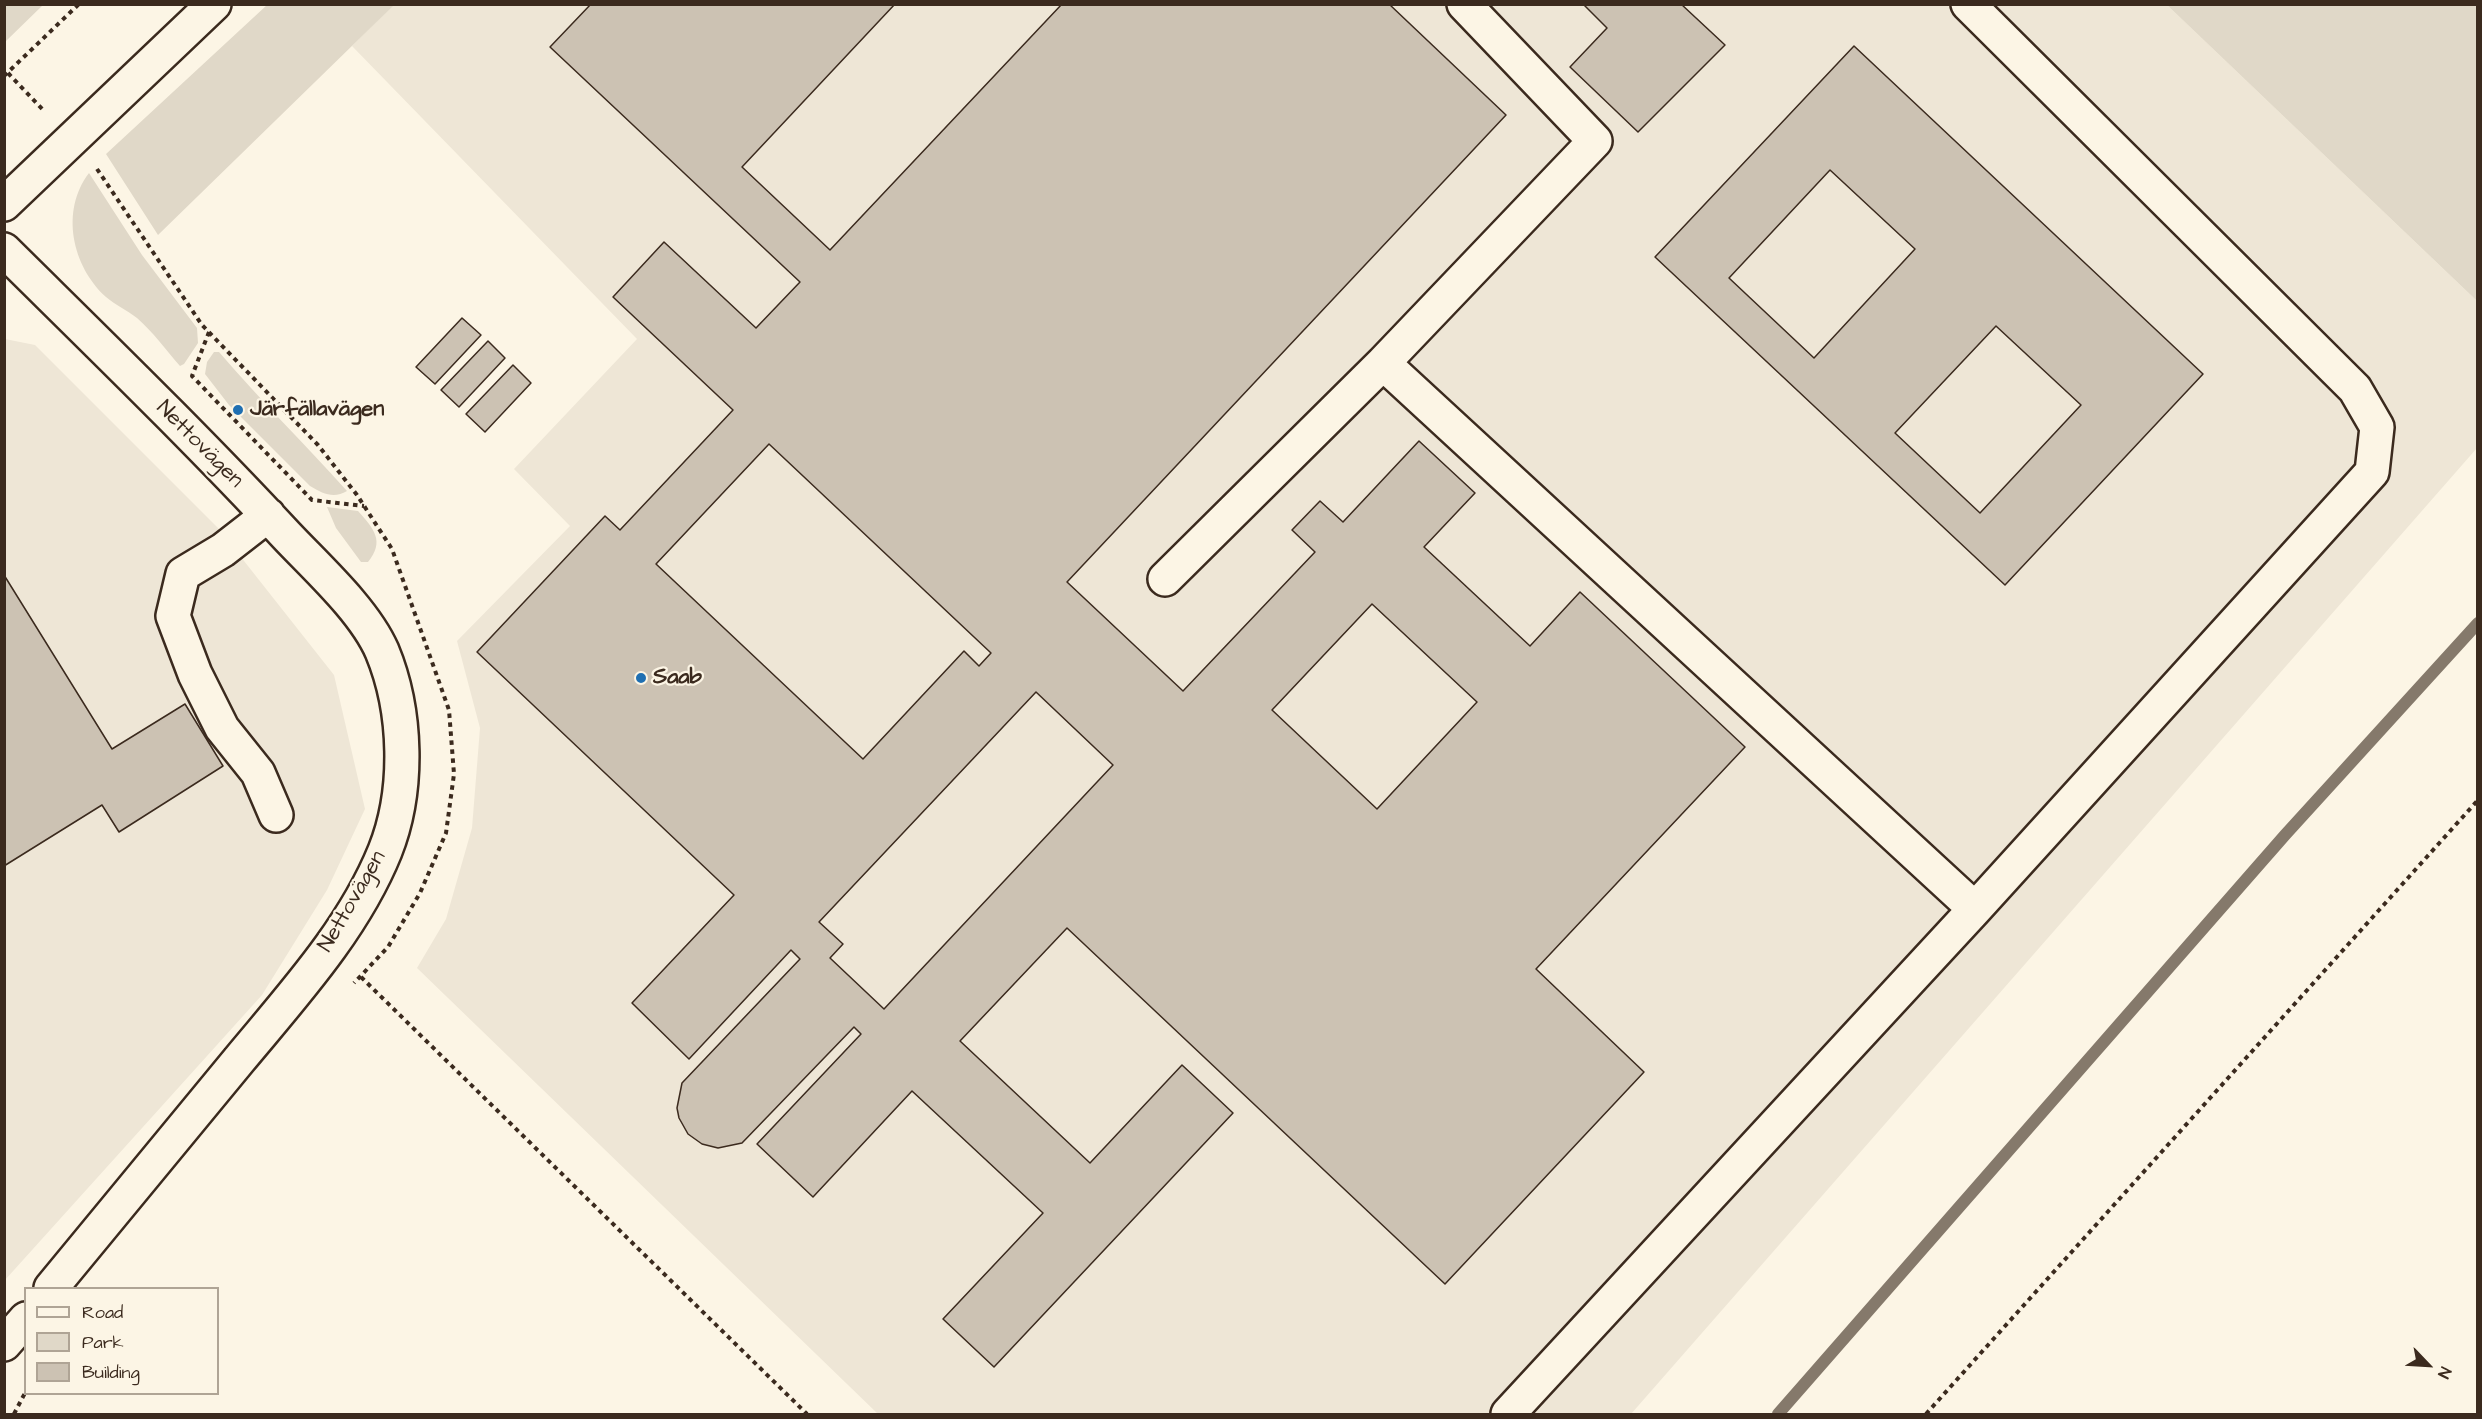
<!DOCTYPE html>
<html>
<head>
<meta charset="utf-8">
<style>
  body { margin:0 }
  #map { position:relative; width:2482px; height:1419px; overflow:hidden; background:#fcf5e5; font-family:"Architects Daughter",sans-serif }
  canvas { display:block }
  .frame { position:absolute; inset:0; border:6px solid #3b2a1e; pointer-events:none }
  .legend { position:absolute; left:24px; top:1287px; width:195px; height:108px; box-sizing:border-box; background:#fcf5e5; border:2px solid #afa495; margin:0; padding:8px 10px; list-style:none; font-size:18px; color:#3b2a1e }
  .legend li { display:flex; align-items:center; gap:12px; height:30px }
  .legend b { width:30px; border:2px solid #afa495 }
  .north { position:absolute; left:2398px; top:1335px; width:60px; height:60px; -webkit-text-stroke:4px #fcf5e5; paint-order:stroke; rotate:115deg; font-size:16px; font-weight:700; line-height:24px; text-align:center; color:#3b2a1e }
  .north::after { content:''; display:block; margin:auto; width:21px; height:27px; background:#3b2a1e; clip-path:polygon(50% 0,100% 100%,50% 72%,0 100%) }
</style>
</head>
<body>
<div id="map">
<canvas width="2482" height="1419"></canvas>
<div class="frame"></div>
<ul class="legend">
<li><b style="height:8px;background:#fcf5e5"></b>Road</li>
<li><b style="height:16px;background:#e0d8c8"></b>Park</li>
<li><b style="height:16px;background:#ccc2b3"></b>Building</li>
</ul>
<div class="north">N</div>
</div>
<script>
const g = document.querySelector('canvas').getContext('2d');
g.lineJoin = 'round';
function fillPath(path, color) {
  g.fillStyle = color;
  g.fill(path, 'evenodd');
}
function trace(path, color, width, dash) {
  g.strokeStyle = color;
  g.lineWidth = width;
  g.lineCap = dash ? 'butt' : 'round';
  g.setLineDash(dash || []);
  g.stroke(path);
}
function label(font, color, halo, rows, align = 'center') {
  g.font = font + ' "Architects Daughter",sans-serif';
  g.lineWidth = 4.5;
  g.setLineDash([]);
  g.textBaseline = 'middle';
  g.strokeStyle = halo;
  g.fillStyle = color;
  for (const [text, x, y, turn = 0] of rows) {
    g.save();
    g.translate(x, y);
    g.rotate((+turn || 0) * Math.PI / 180);
    g.textAlign = isNaN(turn) ? turn : align;
    if (halo) g.strokeText(text, 0, 0);
    g.fillText(text, 0, 0);
    g.restore();
  }
}
fillPath(new Path2D(`
  M394,4L2167,5L2477,301V448L1631,1414H878L417,968L446,919L472,828L480,728L457,641L570,526L514,469L637,339L352,46Z
  M5,339L35,345L218,528L334,675L365,809L327,890L262,995L5,1280Z`), '#eee6d6');
fillPath(new Path2D(`
  M5,4H43V5L5,42Z
  M267,5H394L158,235L106,154Z
  M2167,5H2477V301Z
  M89,173L142,255L197,328L198,343L184,364L180,366C166,350 153,332 137,318C127,310 115,305 106,297C72,266 60,211 89,173Z
  M214,352H219C260,400 305,444 347,491C334,499 323,494 310,486L229,405L205,374L207,362Z
  M327,507L358,511C374,529 385,541 368,562H361L336,528Z`), '#e0d8c8');
trace(new Path2D(`
  M1778,1414L2285,835L2478,623`), '#85796b', 12);
const building = new Path2D(`
  M591,4H895L742,167L830,250L1062,4H1389L1506,115L1067,582L1183,691L1315,552L1292,530L1320,501L1343,522L1419,441L1475,493L1424,547L1530,646L1580,592L1745,747L1536,969L1644,1072L1445,1284L1067,928L960,1041L1090,1163L1182,1065L1233,1113L994,1367L943,1319L1043,1213L912,1091L813,1197L757,1144L861,1034L854,1027L742,1143L718,1148L702,1144L688,1134L679,1118L677,1108L682,1083L800,959L791,950L689,1059L632,1003L734,895L477,652L605,516L620,530L733,410L613,297L664,242L756,328L800,282L550,47ZM769,444L991,653L979,666L964,651L863,759L656,564ZM1372,604L1477,702L1377,809L1272,710ZM1036,692L1113,765L884,1009L830,958L843,944L819,922Z
  M1583,4H1681L1725,45L1638,132L1570,67L1607,28Z
  M1854,46L2203,374L2005,585L1655,257ZM1830,170L1915,249L1814,358L1729,278ZM1996,326L2081,405L1980,513L1895,433Z
  M462,318L481,335L435,384L416,367Z
  M488,341L505,358L459,407L441,390Z
  M513,365L531,383L485,432L466,414Z
  M4,575L112,749L185,704L223,766L119,832L102,805L4,866Z`);
fillPath(building, '#ccc2b3');
trace(building, '#3b2a1e', 1.5);
const minor = new Path2D(`
  M1464,4L1595,141L1383,363L1975,909
  M4,204L214,4
  M4,250C99,344 195,437 286,535C317,568 364,610 382,651C407,711 409,791 385,851C353,930 292,996 239,1060C176,1136 113,1212 51,1288
  M268,515L223,550L183,574L173,616L195,674L222,728L258,773L276,815
  M1165,579L1383,363
  M4,1344L26,1319
  M1508,1414L1975,909L2372,472L2377,427L2355,389L1968,4`);
trace(minor, '#3b2a1e', 38);
trace(new Path2D(`
  M8,73L45,112
  M4,76L79,4
  M97,169L202,325L318,445L357,495L392,549L449,710L454,774L446,833L420,893L388,947L354,983
  M209,332L192,376L312,500L364,506
  M361,977L807,1414
  M14,1414L26,1391
  M1926,1414L2478,800`), '#3b2a1e', 4, [4.5, 4.5]);
trace(minor, '#fcf5e5', 33);
for (const [x, y, r, color] of [
  [238,410,6,"#1f6fb2"],
  [641,678,6,"#1f6fb2"]
]) {
  const dot = new Path2D();
  dot.arc(x, y, r, 0, 2 * Math.PI);
  g.fillStyle = color;
  g.fill(dot);
  trace(dot, '#fcf5e5', 2);
}
label('bold 22px', '#3b2a1e', '#fcf5e5', [
  ["Järfällavägen",250,410],
  ["Saab",653,678]
], 'left');
label('22px', '#3b2a1e', '#fcf5e5', [
  ["Nettovägen",199,445,45],
  ["Nettovägen",353,902,-60]
]);
</script>
</body>
</html>
